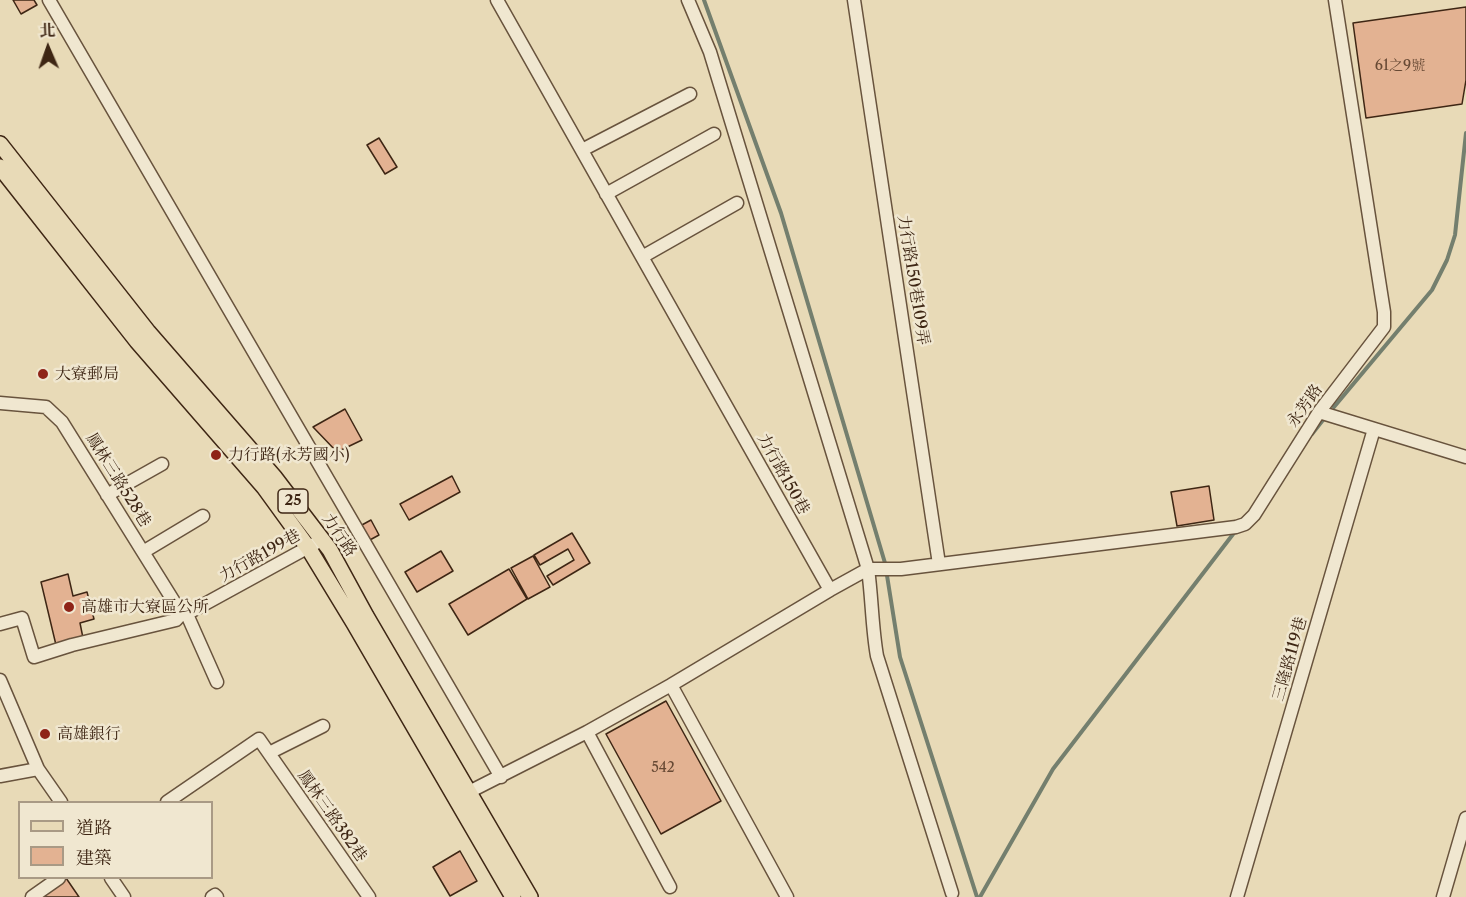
<!DOCTYPE html>
<html>
<head>
<meta charset="utf-8">
<style>
  body { margin:0 }
  #map { position:relative; width:1466px; height:897px; overflow:hidden; background:#e8dab7; font-family:"Libre Caslon Text","Noto Serif TC",serif }
  canvas { display:block }
  .legend { position:absolute; left:18px; top:801px; width:195px; height:78px; box-sizing:border-box; background:#f0e7d0; border:2px solid #a99a85; margin:0; padding:8px 10px; list-style:none; font-size:18px; color:#3e2614 }
  .legend li { display:flex; align-items:center; gap:12px; height:30px }
  .legend b { width:30px; border:2px solid #a99a85 }
  .north { position:absolute; left:18px; top:18px; width:60px; height:60px; -webkit-text-stroke:4px #f0e7d0; paint-order:stroke; rotate:358deg; font-size:16px; font-weight:700; line-height:24px; text-align:center; color:#3e2614 }
  .north::after { content:''; display:block; margin:auto; width:21px; height:27px; background:#3e2614; clip-path:polygon(50% 0,100% 100%,50% 72%,0 100%) }
</style>
</head>
<body>
<div id="map">
<canvas width="1466" height="897"></canvas>
<ul class="legend">
<li><b style="height:8px;background:#e8dab7"></b>道路</li>
<li><b style="height:16px;background:#e3b292"></b>建築</li>
</ul>
<div class="north">北</div>
</div>
<script>
const g = document.querySelector('canvas').getContext('2d');
g.lineJoin = 'round';
function trace(path, color, width, dash) {
  g.strokeStyle = color;
  g.lineWidth = width;
  g.lineCap = dash ? 'butt' : 'round';
  g.setLineDash(dash || []);
  g.stroke(path);
}
function fillPath(path, color) {
  g.fillStyle = color;
  g.fill(path, 'evenodd');
}
function label(font, color, halo, rows, align = 'center') {
  g.font = font + ' "Libre Caslon Text","Noto Serif TC",serif';
  g.lineWidth = 5;
  g.setLineDash([]);
  g.textBaseline = 'middle';
  g.strokeStyle = halo;
  g.fillStyle = color;
  for (const [text, x, y, turn = 0] of rows) {
    g.save();
    g.translate(x, y);
    g.rotate((+turn || 0) * Math.PI / 180);
    g.textAlign = isNaN(turn) ? turn : align;
    if (halo) g.strokeText(text, 0, 0);
    g.fillText(text, 0, 0);
    g.restore();
  }
}
trace(new Path2D(`
  M704,0L781,213L885,563L900,657L977,897
  M1334,407L1432,290L1447,260L1455,235L1466,133
  M1312,434L1323,420
  M980,897L1053,769L1237,529`), '#747f6e', 4);
const building = new Path2D(`
  M13,0H34L37,5L21,14Z
  M1466,7V80L1462,104L1366,118L1353,23Z
  M379,138L397,167L385,174L367,145Z
  M345,409L362,440L337,452L313,427Z
  M452,476L460,492L409,520L400,504Z
  M1209,486L1214,520L1177,526L1171,492Z
  M371,520L379,535L368,541L360,526Z
  M572,533L590,563L553,585L547,576L574,560L568,549L540,565L534,555Z
  M441,551L453,571L417,592L405,572Z
  M533,556L550,587L528,599L511,568Z
  M509,569L527,599L468,635L449,604Z
  M68,574L73,596L87,592L94,619L80,623L83,638L56,645L41,582Z
  M666,701L721,801L661,834L606,734Z
  M460,851L477,881L450,896L433,867Z
  M66,878L79,897H40Z`);
fillPath(building, '#e3b292');
trace(building, '#3e2614', 1.5);
const minor = new Path2D(`
  M49,0L501,777
  M688,0L710,52L868,569C872,598 872,628 877,656L952,893
  M854,0L939,564
  M582,150L690,94
  M606,194L714,134
  M642,257L737,203
  M0,403L46,407L62,422L176,605L185,610L192,611L316,543
  M1319,412L1466,457
  M107,495L162,464
  M143,552L203,516
  M830,590L868,569H901L1236,527L1245,524L1254,515L1319,412L1384,327V312L1335,0
  M185,610L217,682
  M0,624L22,618L34,657L72,645L176,620L185,610
  M0,680L38,769L61,802
  M671,685L787,897
  M587,732L670,887
  M269,753L323,726
  M0,776L38,769
  M461,796L587,732L671,685L830,590L497,0
  M167,802L259,739L369,897
  M111,878L124,897
  M32,897L59,878
  M212,897L215,895L217,897
  M1237,897L1374,429
  M1443,897L1466,818`);
const major = new Path2D(`
  M0,144L148,332L275,478L330,550L366,616L530,897
  M0,167L137,341L264,487L309,549L354,623L513,897`);
trace(minor, '#68533d', 15);
trace(major, '#3e2614', 18);
trace(minor, '#f0e7d0', 12);
trace(major, '#e8dab7', 15);
for (const [x, y, r, color] of [
  [43,374,6,"#8f2418"],
  [216,455,6,"#8f2418"],
  [69,607,6,"#8f2418"],
  [45,734,6,"#8f2418"]
]) {
  const dot = new Path2D();
  dot.arc(x, y, r, 0, 2 * Math.PI);
  g.fillStyle = color;
  g.fill(dot);
  trace(dot, '#f0e7d0', 2);
}
label('14px', '#674934', null, [
  ["61之9號",1400,66],
  ["542",663,768]
]);
for (const [x, y, w] of [
  [293,501,30]
]) {
  const box = new Path2D();
  box.roundRect(x - w / 2, y - 12, w, 24, 4.5);
  g.fillStyle = '#f0e7d0';
  g.fill(box);
  trace(box, '#3e2614', 1.5);
}
label('bold 15px', '#3e2614', null, [
  ["25",293,501]
]);
label('16px', '#3e2614', '#f0e7d0', [
  ["力行路150巷109弄",913,280,81],
  ["永芳路",1305,406,-55],
  ["力行路150巷",783,474,61],
  ["鳳林三路528巷",118,480,58],
  ["力行路",339,535,56],
  ["力行路199巷",260,556,-29],
  ["三隆路119巷",1290,659,-74],
  ["鳳林三路382巷",332,816,55]
]);
label('16px', '#3e2614', '#f0e7d0', [
  ["大寮郵局",55,374],
  ["力行路(永芳國小)",228,455],
  ["高雄市大寮區公所",81,607],
  ["高雄銀行",57,734]
], 'left');
</script>
</body>
</html>
